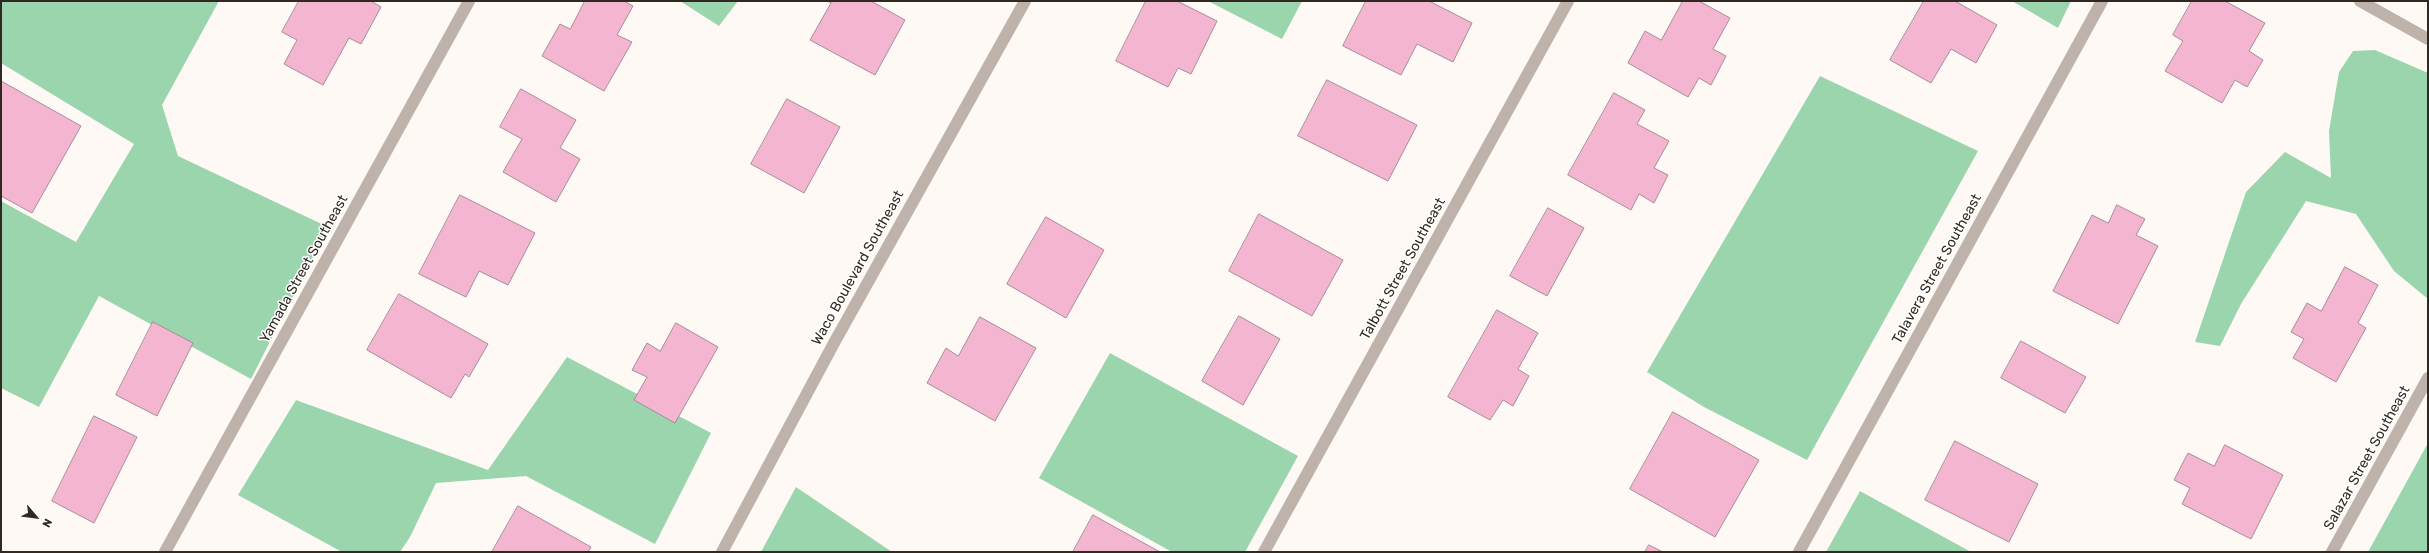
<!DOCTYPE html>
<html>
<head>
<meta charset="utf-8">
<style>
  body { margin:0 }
  #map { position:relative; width:2429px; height:553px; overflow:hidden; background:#fef9f5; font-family:Rubik,sans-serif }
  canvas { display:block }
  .frame { position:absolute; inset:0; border:2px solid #312921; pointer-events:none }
  .north { position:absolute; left:16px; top:497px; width:40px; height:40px; -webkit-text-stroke:3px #fff; paint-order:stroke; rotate:118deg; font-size:11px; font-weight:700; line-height:16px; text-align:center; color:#312921 }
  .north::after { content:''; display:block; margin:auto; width:14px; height:18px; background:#312921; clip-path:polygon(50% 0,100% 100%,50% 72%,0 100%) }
</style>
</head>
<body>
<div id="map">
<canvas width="2429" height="553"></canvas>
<div class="frame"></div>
<div class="north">N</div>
</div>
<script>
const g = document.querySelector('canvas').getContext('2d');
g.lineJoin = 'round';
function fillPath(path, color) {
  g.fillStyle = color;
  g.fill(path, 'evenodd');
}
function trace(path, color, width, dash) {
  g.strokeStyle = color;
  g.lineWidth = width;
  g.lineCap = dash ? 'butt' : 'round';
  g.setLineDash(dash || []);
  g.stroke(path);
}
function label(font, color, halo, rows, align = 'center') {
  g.font = font + ' Rubik,sans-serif';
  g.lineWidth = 3;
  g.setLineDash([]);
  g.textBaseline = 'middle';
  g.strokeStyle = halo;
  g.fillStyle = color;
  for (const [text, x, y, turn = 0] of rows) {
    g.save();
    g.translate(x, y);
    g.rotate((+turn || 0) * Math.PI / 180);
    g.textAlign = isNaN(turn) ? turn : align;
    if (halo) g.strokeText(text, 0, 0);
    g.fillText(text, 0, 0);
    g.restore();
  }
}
fillPath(new Path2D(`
  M1,1H219L162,105L178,156L328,227L251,379L99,296L39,407L1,388V201L76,242L134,144L1,63Z
  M680,1H738L719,26Z
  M1208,1H1302L1282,39Z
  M2012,1H2071L2058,28Z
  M2375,50L2428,73V299L2394,271L2356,214L2306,201L2241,304L2220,346L2195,342L2246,192L2285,152L2331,178L2329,131L2339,72L2353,51Z
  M1820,76L1978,151L1807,460L1704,407L1647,372Z
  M1110,353L1298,456L1245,552H1172L1039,478Z
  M567,357L711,433L655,544L526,476L436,483L410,537L400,552H342L238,495L296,400L488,470Z
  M2428,443V552H2368Z
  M796,487L892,552H761Z
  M1860,491L1971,552H1826Z`), '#9bd5ae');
const building = new Path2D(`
  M299,1H371L381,7L361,44L349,38L323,85L284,64L297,40L282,32Z
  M585,1H624L633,6L617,35L632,42L604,91L542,56L560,24L570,29Z
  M827,1H871L905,20L875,75L810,40L831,3Z
  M1146,1H1177L1217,21L1191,74L1178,68L1168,87L1116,61Z
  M1366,1H1429L1472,23L1453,62L1417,44L1401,75L1343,46Z
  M1683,1H1699L1730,18L1713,49L1726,56L1711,85L1699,78L1688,97L1628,63L1645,31L1661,40Z
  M1924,1H1955L1997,25L1976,63L1951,49L1931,83L1890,60Z
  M2192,1H2225L2265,23L2249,51L2263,60L2247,87L2235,80L2222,103L2165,71L2183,41L2173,35Z
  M1327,80L1417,125L1388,181L1298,136Z
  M1,81L81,126L32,213L1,196Z
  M521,89L576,120L560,148L580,159L556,202L503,172L522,139L500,127Z
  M1614,93L1645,110L1637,124L1669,141L1654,168L1668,175L1654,203L1639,194L1631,210L1568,175Z
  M787,99L840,127L804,193L751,164Z
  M460,195L535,233L508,285L479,271L466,297L419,274Z
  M2117,205L2145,219L2136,235L2158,246L2118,324L2053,291L2092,215L2108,223Z
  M1548,208L1584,228L1547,296L1510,276Z
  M1259,214L1343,260L1312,316L1229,271Z
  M1046,217L1104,250L1066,318L1007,284Z
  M2345,267L2378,285L2358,323L2366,328L2336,382L2293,358L2304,339L2291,332L2307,303L2321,311Z
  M399,294L488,344L469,377L465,374L451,398L367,350Z
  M1497,310L1538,333L1518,369L1529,376L1513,406L1503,400L1490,420L1448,397Z
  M1239,316L1280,339L1243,405L1202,381Z
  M980,317L1036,348L995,421L927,383L946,348L958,356Z
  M153,322L193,343L157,416L116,395Z
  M676,323L718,347L675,423L634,400L647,377L632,370L647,343L660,351Z
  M2021,341L2086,377L2065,413L2001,378Z
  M1673,412L1759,460L1715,537L1630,489Z
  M94,416L137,437L94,523L52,501Z
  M1955,441L2038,484L2009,542L1925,500Z
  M2225,445L2283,475L2251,539L2182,504L2190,488L2174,480L2188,453L2214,466Z
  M518,506L591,547L588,552H492Z
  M1093,515L1160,552H1073Z
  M1649,545L1663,552H1645Z`);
fillPath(building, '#f4b5d1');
trace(building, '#a78c97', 1);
trace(new Path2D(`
  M2360,1L2428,39
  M165,552L469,1
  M722,552L834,343L1025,1
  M1264,552L1568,1
  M1799,552L2102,1
  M2332,552L2428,378`), '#beb2ab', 12);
label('14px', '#312921', '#fff', [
  ["Waco Boulevard Southeast",858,268,-61],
  ["Yamada Street Southeast",304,269,-61],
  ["Talbott Street Southeast",1403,269,-61],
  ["Talavera Street Southeast",1937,269,-61],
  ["Salazar Street Southeast",2367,458,-61]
]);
</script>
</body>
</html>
